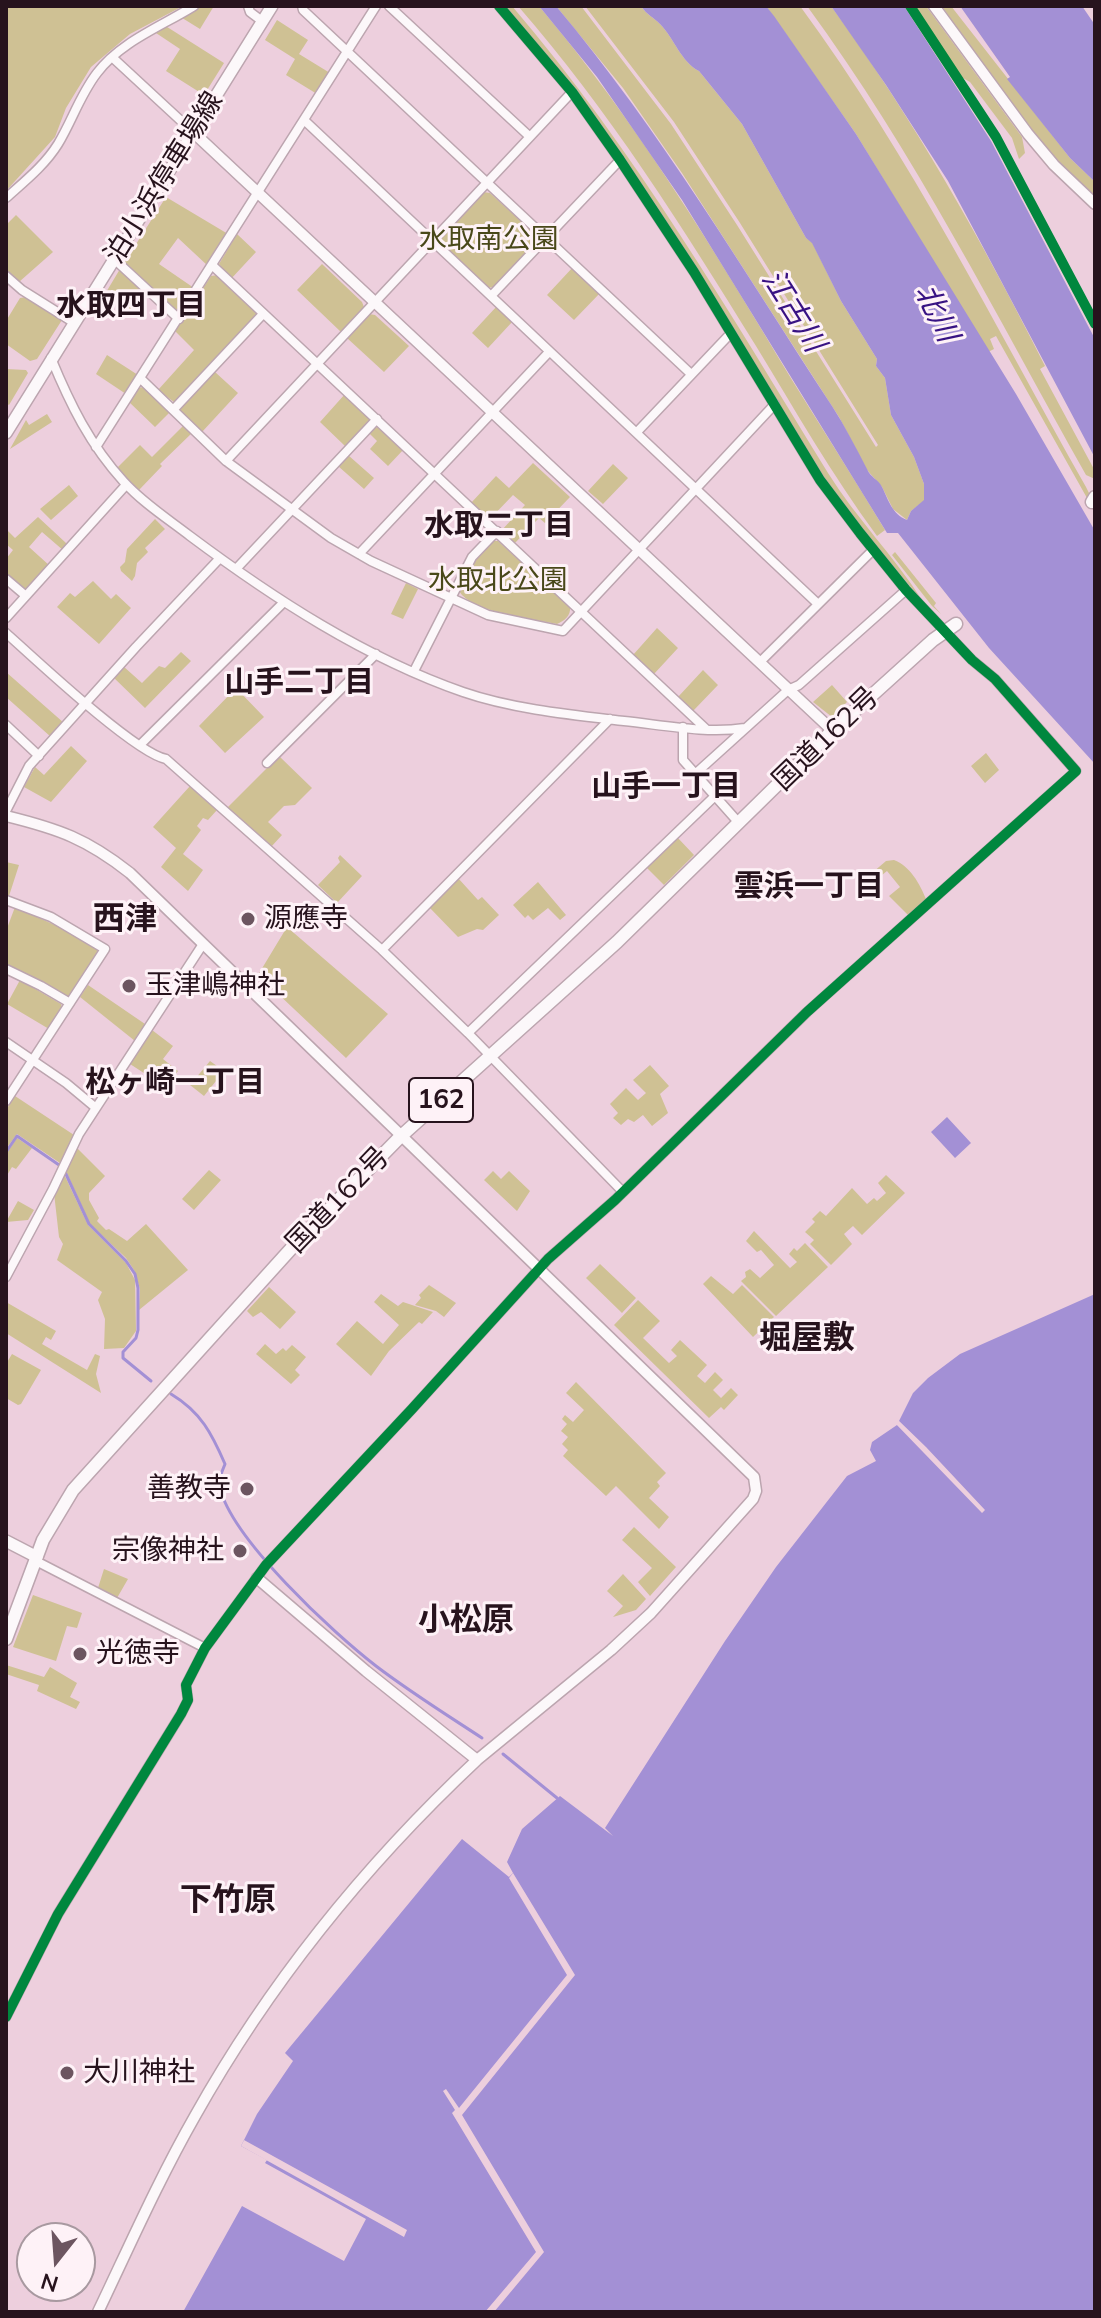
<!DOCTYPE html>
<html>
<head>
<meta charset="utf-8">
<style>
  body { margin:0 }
  #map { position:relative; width:1101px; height:2318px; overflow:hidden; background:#edcfdd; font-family:Mulish,sans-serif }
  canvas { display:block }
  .frame { position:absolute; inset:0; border:8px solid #27131d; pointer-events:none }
  .north { position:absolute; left:16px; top:2222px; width:80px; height:80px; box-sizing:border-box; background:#fef2f7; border:2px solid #a899a0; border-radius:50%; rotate:197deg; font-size:22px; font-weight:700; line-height:32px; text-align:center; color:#27131d }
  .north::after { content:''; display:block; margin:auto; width:28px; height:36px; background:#6c5560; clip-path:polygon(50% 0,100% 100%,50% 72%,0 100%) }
</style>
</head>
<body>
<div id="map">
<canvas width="1101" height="2318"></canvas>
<div class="frame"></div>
<div class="north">N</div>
</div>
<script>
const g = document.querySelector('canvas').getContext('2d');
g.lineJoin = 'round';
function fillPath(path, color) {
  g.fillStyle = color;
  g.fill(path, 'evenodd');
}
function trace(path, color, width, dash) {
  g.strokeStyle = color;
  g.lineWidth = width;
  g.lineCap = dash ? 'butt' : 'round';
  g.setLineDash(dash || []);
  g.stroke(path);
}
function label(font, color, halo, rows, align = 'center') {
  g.font = font + ' Mulish,"Noto Sans JP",sans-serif';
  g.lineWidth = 6;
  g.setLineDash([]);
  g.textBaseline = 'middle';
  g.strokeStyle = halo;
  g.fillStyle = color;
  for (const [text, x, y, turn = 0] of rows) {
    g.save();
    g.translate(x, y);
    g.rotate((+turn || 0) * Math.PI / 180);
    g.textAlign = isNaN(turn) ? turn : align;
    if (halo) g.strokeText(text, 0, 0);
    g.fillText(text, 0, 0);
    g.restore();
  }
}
fillPath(new Path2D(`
  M6,6H183L130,34L91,67L66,108L55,137L6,191Z
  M197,6H214L200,29L179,16Z
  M505,6H512C635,150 729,312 828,473C856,518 894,556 922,600L866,535L823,476L656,205L575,90Z
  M518,6H539C637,122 714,250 792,380C823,430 855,480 885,530L877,536C832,475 795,410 756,346C683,228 609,110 518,6Z
  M556,6H581L671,124L737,225L876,447L878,445L740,223L674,122L585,6H641C647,15 653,17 660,24C674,38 681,62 699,71L742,124L806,238L812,242L841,301L877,359L876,366L885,378L891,415L914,457L924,484V501L911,511L907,520L893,509L882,487L867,470L839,417L682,173L623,88Z
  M766,6H800C911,157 994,324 1086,487L1089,493L1087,498L996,336L990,339L994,349L988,352L856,134Z
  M807,6H831C914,119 982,241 1045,366L1040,369L1095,471V479L1086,475C997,317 915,153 807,6Z
  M913,6H926L1022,137L1025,153L1019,159L1012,138L970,82L961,77Z
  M942,6H951L1070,158L1095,182V196C1034,143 986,72 942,6Z
  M277,20L308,40L299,54L330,73L317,94L286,75L295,59L265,40Z
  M164,25L224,63L204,95L166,71L180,49L153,31Z
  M483,192L490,193L536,235V242L493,287L488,288L442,244V237Z
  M166,197L228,234L208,266L178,238L159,264L194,288L180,309L175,310L124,263Z
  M16,215L53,252L19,282L6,270V225Z
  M237,234L256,252L230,280L219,264Z
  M322,264L362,302L364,307L341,332L297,290Z
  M574,266L601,292L574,320L547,295Z
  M120,269L146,293L134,312L105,294Z
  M218,275L257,311V314L174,402L158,390L194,350L175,331L211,276Z
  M26,297L62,320L37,359L30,361L6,344V321L20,298Z
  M497,306L513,321L488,348L472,333Z
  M369,314L375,315L409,346L384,372L347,338Z
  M107,355L138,375L126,394L96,374Z
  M6,369L26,370L28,373L9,405L6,403Z
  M215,372L238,393L202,432L180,411L181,408Z
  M144,387L170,412L155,427L128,401L137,388Z
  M345,394L369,416L370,421L345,446L320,422Z
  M47,414L52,422L10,449L26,420L29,425Z
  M184,425L192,433L160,464L162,466L139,490L117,468L140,445L152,457Z
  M380,427L404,449L388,466L370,449L377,441L369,433L373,428Z
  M348,455L374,478L364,489L338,466Z
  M533,463L570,497L545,523L539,518L514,544L501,531L525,505L513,495L489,520L471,503L496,476L509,488Z
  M613,464L628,478L603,504L588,491Z
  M69,485L78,496L51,520L40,509Z
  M38,517L66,543V549L64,551L42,532L29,547L50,566L29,589H25L6,573V559L13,550L6,544V529L15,538Z
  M155,519L165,529L145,548L148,552L137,563L135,576L132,581L121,571L120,567L125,562L127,549Z
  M494,541H498L570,607C571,616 564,621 557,624C533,619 472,613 459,591L476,560Z
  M895,552L936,603L934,606L941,614L932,606L892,555Z
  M93,581L111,599L116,594L131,608L99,644L57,607L70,593L75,597Z
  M406,583L418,589L403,619L391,614Z
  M657,628L678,648L654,674L633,655Z
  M181,652L191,661L145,708L113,677L123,666L142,683L159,666L165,668Z
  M703,670L718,685L693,711L678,697Z
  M6,672L64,723L51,737L6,697Z
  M832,685L847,702L832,717L813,702Z
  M236,688L264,717L225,753L199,726Z
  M71,746L87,761L51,802L24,787L35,767L44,775Z
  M986,753L999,770L985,783L971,766Z
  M279,756L312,788L295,805L284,806L268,822L282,835L271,847L226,809Z
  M190,786L217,810L208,820L203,818L197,826L201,830L183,854L203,870L188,891L161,867L176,848L153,827Z
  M677,837L694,855L664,885L646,867Z
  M340,855L362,876L337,903L318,885L340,862L338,858Z
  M894,860C910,866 920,884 926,899L908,915L889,896L900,887L887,871L877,879L872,873L886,861Z
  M6,862L19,865L9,896L6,895Z
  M458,878L478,900L482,897L499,915L483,930L477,929L458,937L429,907Z
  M538,882L566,915L560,920L548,908L533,920L528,915L525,918L513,905Z
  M15,907L68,931L97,949L98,953L70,996L66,997L38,979L6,964V931Z
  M287,927L388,1014L346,1058L258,975Z
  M20,980L61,1004L62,1008L49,1029L7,1004Z
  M88,985L145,1024L135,1041L80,997Z
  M152,1030L173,1046L163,1059L178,1071L167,1084L156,1075L150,1077L130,1064Z
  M210,1061L224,1071L204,1096L190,1085Z
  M650,1065L669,1086L660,1094L668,1113L652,1126L643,1115L634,1122L628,1119L621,1125L613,1118L618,1113L610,1104L626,1088L638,1100L646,1093L633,1080Z
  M15,1096L74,1135L60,1163L17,1134L6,1149V1110Z
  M17,1138L32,1148L16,1169L12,1167L6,1177V1154Z
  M77,1148L105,1176L89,1193V1200L99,1218L97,1221L106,1230L109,1229L127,1241L146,1224L188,1270L139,1310L140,1289L134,1270L126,1258L90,1224L66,1171Z
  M209,1170L221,1180L194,1210L182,1199Z
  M493,1171L501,1179L509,1171L530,1191L517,1211L484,1180Z
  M64,1174L88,1225L126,1263L135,1280L136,1331L124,1348L104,1349L105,1319L98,1300L102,1292L57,1260L63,1244L59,1237L54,1193Z
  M886,1175L905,1193L862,1235L853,1226L844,1234L852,1244L831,1265L810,1244L814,1240L805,1232L815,1222L812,1219L820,1211L826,1216L852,1188L867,1204L874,1198L877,1201L886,1193L878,1183Z
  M18,1201L34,1210L28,1220L6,1222Z
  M754,1231L790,1268L797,1262L789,1254L794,1248L797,1251L805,1243L828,1267L776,1316L741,1281L746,1277L745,1272L750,1269L760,1278L774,1265L761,1250L757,1252L746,1241Z
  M600,1264L636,1298L622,1313L586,1278Z
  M711,1276L733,1294L742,1285L774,1317L753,1337L703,1284Z
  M429,1285L456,1303L444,1317L436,1311L415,1305L421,1298L419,1295Z
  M269,1287L296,1312L280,1329L261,1312L253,1317L247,1311Z
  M381,1294L398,1306L403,1302L433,1312L422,1324L419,1322L389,1351L371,1376L336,1344L357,1321L383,1344L399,1325L374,1302Z
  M638,1300L660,1321L643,1338L669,1363L677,1356L671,1350L680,1340L707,1365L697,1376L705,1383L715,1372L723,1380L713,1390L721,1398L731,1388L738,1395L724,1410L721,1407L709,1418L614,1325Z
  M6,1302L56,1331L51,1340L46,1337L42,1344L87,1370L95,1354L100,1356L96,1374L101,1393L6,1333Z
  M265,1344L276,1354L283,1348L286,1351L292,1345L306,1357L295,1370L300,1375L291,1384L256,1354Z
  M12,1354L41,1370L21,1404L18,1405L6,1398V1364Z
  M576,1382L666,1473L657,1482L660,1486L649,1498L669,1517L659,1529L616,1486L606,1496L563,1456L568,1450L562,1444L568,1437L561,1431L567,1424L562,1419L565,1415L573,1422L584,1410L566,1393Z
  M634,1527L676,1567L650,1596L638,1582L652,1568L622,1540Z
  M104,1569L128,1579L117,1598L98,1588Z
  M623,1574L646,1599L636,1610L613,1617L623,1606L607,1591Z
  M33,1595L82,1613L77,1628L67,1626L56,1661L13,1647Z
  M6,1665L44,1677L50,1667L77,1683L70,1697L80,1702L76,1709L37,1691L39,1685L6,1674Z`), '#cfc194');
fillPath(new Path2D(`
  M539,6H556C661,131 743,270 832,406C845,426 856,448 867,469C870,477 879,480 882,487C889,501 892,514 907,520L911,511L924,500V484L914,457L891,415L885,378L876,366L877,359L841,301L812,243L806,238L742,124L699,71C681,62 674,38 660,24C653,17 647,15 641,6H766L774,16L856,134L1016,394L1095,531V764L989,648L898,533H887L682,200L597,77Z
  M831,6H904L991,141L1095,339V458L948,181L886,85Z
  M960,6H1082L1095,25V182L1070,158L1007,79L1010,77Z
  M947,1117L971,1143L955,1158L931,1132Z
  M1095,1294V2312H183L242,2206L344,2261L366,2219L265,2163L267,2160L241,2146L257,2114L293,2061L285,2053L462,1839L509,1877L513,1873L507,1862L522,1829L560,1796L613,1836L605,1828L725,1641L776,1567L847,1476L876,1461L870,1450L872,1442L897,1425L913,1393L928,1378L960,1354Z`), '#a390d5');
fillPath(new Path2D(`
  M896,1418L926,1447L985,1510L982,1513L894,1422Z
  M513,1873L575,1975L462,2115L544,2252L494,2312H485L536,2252L452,2113L455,2110L443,2091L446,2089L459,2108L567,1975L509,1878Z
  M244,2140L407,2230L404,2237L241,2146Z`), '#edcfdd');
trace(new Path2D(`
  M6,1152L17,1136L59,1165
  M65,1172L89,1224L126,1261L135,1274L138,1288V1330L136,1338L123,1352V1358L151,1381
  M171,1394C201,1412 212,1434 225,1464C222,1472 218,1479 220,1488C232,1539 333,1633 376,1666C410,1692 447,1715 482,1738
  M503,1754L557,1798`), '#a390d5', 3);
const minor = new Path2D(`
  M248,6L250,12L262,21
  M302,6L303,10L691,374
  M389,6L529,136
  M113,58L193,132
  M304,120L818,604
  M6,198C25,181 45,165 58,144C72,121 80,95 97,73C120,42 162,26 194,6
  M113,258L179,319
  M213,266L706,729
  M6,276L22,290L73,322
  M491,296L620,160
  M51,358C70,404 90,445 124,482C143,503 168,519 190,536C273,598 365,658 463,692C512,709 573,715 624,721C663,725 706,734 745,728
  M140,378L226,461L331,538L371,561L488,615L563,631L775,404
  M173,410L263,314
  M637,432L731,333
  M96,447L376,6
  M226,461L572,92
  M359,554L549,352
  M236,569L377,419
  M6,579L26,596
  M6,618L126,485
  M6,633C35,659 135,753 166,759L382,950L468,1033L623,1192
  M760,662L873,550
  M414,671L472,557L497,531
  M6,725L39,756
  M683,727V760L739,823
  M140,745L284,602
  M267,763L376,654
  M695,774L788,690L799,685L906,590
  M6,811L29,766L136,647L220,558
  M6,900L51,917L105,949L6,1101
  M382,950L610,719
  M6,969L41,986L70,1003
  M468,1033L715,796
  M6,1042L66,1083L96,1108
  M6,1277L53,1189L79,1134L203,944
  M36,1561L205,1648
  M6,2017L58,1914L181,1714L188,1700L186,1685L205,1648L266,1565L412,1409L548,1259L615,1200L807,1012L1076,771L995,679L972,660L906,590L860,533L820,480L694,272L620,160L572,92L499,6`);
const tertiary = new Path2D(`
  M934,6L1028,134L1054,165L1095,204
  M193,132L833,731
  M6,816C59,829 87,839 130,873L754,1477L756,1491L753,1499L651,1613L611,1650L477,1760
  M98,2312C129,2247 159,2179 195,2116C269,1984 367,1863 477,1760L366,1671L257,1578`);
const secondary = new Path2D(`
  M6,433L272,6
  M6,1541L37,1557`);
const trunk = new Path2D(`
  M1092,502L1095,497
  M6,1639L43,1540L73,1490L298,1241L400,1137L617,942L828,735L933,640L956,624`);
trace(minor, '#bca5af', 11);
trace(tertiary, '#bca5af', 13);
trace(secondary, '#bca5af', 14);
trace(trunk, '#bca5af', 15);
trace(minor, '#fcf8fa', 8);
trace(tertiary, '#fcf8fa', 10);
trace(secondary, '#fcf8fa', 11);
trace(trunk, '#fcf8fa', 12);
trace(new Path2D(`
  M910,6L996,137L1095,324
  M6,2017L58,1914L181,1714L188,1700L186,1685L205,1648L266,1565L412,1409L548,1259L615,1200L807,1012L1076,771L995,679L972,660L906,590L860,533L820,480L694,272L620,160L572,92L499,6`), '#00873e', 10);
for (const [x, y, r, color] of [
  [248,919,8,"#6c5560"],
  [129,986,8,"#6c5560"],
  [247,1489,8,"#6c5560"],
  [240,1551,8,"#6c5560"],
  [80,1654,8,"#6c5560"],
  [67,2073,8,"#6c5560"]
]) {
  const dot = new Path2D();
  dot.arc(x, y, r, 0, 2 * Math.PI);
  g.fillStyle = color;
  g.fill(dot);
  trace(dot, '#fef2f7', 3);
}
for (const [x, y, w] of [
  [441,1100,64]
]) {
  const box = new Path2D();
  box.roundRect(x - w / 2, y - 22, w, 44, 6);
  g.fillStyle = '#fef2f7';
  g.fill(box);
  trace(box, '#27131d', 2);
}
label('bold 26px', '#27131d', null, [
  ["162",441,1100]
]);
label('28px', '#27131d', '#fef2f7', [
  ["泊小浜停車場線",164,178,-58],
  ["国道162号",826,739,-44],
  ["国道162号",338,1200,-46]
]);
label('28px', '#494819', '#fef2f7', [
  ["水取南公園",489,240],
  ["水取北公園",498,581]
]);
label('28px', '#27131d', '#fef2f7', [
  ["源應寺",264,919],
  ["玉津嶋神社",145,986],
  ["善教寺",231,1489,"right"],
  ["宗像神社",224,1551,"right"],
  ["光徳寺",96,1654],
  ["大川神社",83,2073]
], 'left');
label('bold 30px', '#27131d', '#fef2f7', [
  ["水取四丁目",131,306],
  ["水取二丁目",499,526],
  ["山手二丁目",299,683],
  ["山手一丁目",666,787],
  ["雲浜一丁目",809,887],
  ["松ヶ崎一丁目",175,1083]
]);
label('italic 30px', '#381283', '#fef2f7', [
  ["江古川",793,311,58],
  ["北川",936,313,64]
]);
label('bold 32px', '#27131d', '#fef2f7', [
  ["西津",125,919],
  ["堀屋敷",807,1338],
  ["小松原",466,1620],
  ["下竹原",228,1900]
]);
</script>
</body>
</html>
